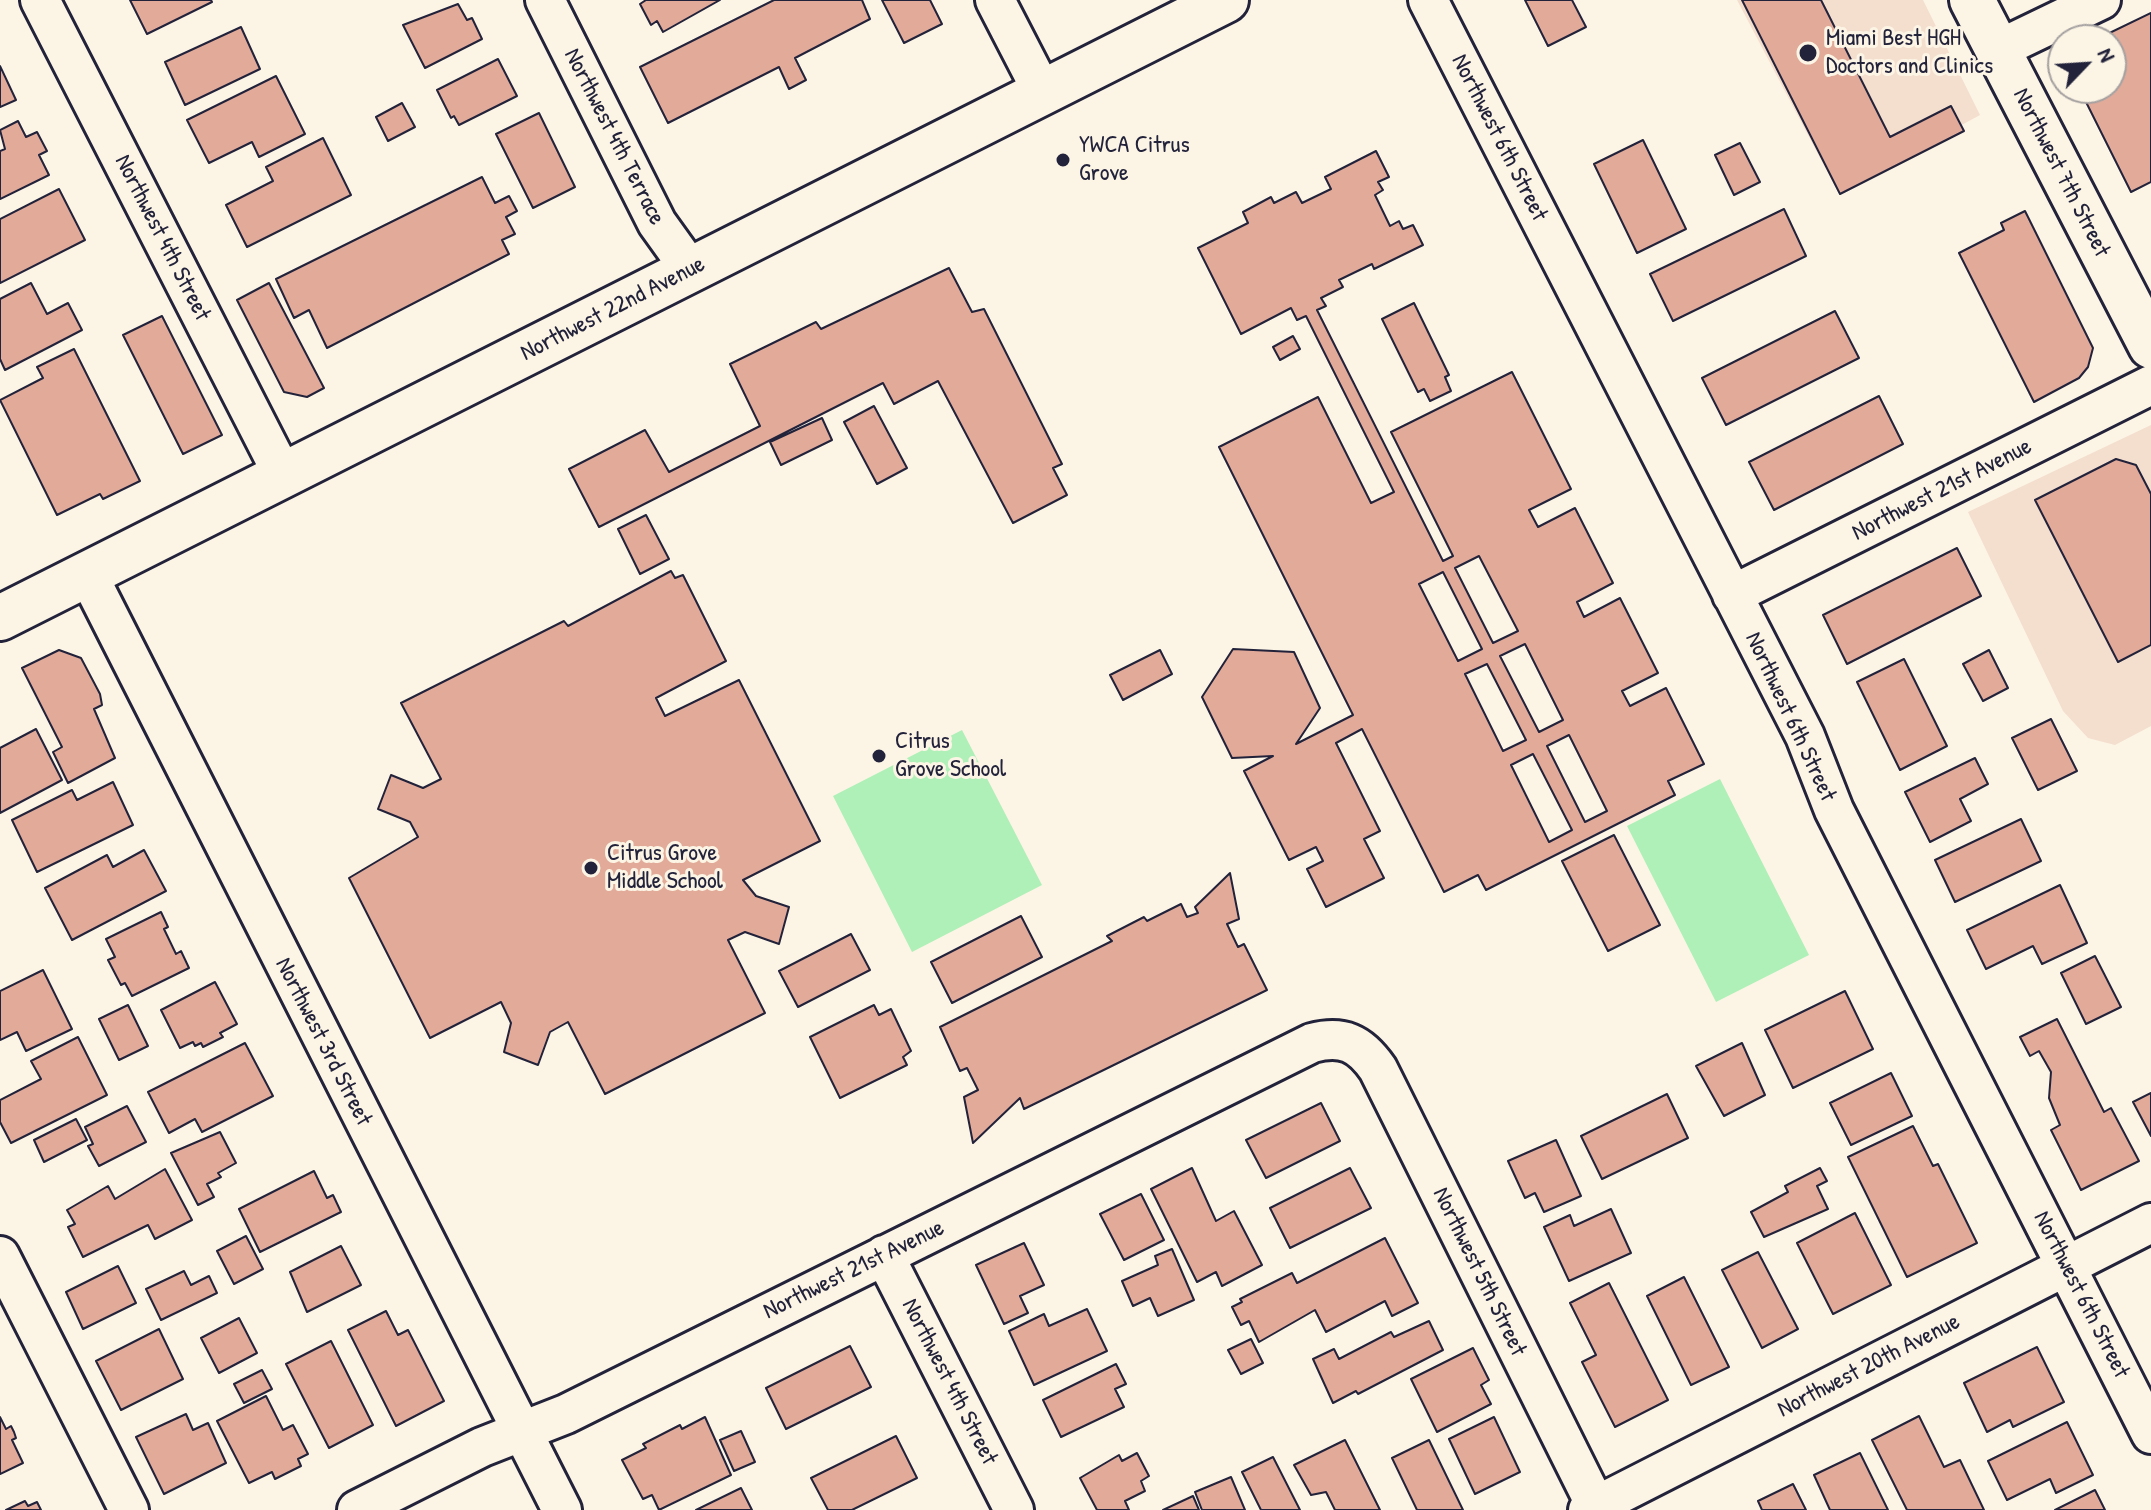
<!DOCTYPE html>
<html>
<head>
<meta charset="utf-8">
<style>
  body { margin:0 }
  #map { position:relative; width:2151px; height:1510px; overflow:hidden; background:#fcf5e5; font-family:"Patrick Hand",sans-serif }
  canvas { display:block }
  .north { position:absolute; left:2047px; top:24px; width:80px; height:80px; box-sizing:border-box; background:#fcf5e5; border:2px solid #a5a1a1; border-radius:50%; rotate:65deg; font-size:22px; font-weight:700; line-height:32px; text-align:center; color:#22223b }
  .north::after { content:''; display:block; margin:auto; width:28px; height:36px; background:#22223b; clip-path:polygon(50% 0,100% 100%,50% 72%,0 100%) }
</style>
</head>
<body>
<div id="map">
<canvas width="2151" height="1510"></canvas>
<div class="north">N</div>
</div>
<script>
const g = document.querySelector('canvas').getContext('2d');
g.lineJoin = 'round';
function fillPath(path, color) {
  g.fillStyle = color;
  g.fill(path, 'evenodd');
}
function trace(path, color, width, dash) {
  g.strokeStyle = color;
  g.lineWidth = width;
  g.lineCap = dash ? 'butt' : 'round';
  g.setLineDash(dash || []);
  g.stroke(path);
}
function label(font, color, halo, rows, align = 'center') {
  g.font = font + ' "Patrick Hand",sans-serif';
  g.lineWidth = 6;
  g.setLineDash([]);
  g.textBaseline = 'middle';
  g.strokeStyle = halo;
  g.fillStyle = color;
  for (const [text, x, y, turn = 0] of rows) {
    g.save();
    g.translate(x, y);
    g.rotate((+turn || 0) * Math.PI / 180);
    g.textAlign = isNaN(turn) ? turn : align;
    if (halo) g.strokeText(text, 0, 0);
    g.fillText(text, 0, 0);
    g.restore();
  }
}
fillPath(new Path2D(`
  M1737,0H1923L1980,115L1838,192Z
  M2151,425V726L2115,745L2088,738L2063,711L1968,512Z`), '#f4dece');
fillPath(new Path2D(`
  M962,730L1042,885L912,952L833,796Z
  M1720,779L1809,955L1716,1002L1627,826Z`), '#aff0b8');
const building = new Path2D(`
  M130,0H211L212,2L147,34Z
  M720,0L663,32L657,21L651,25L640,4L646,0Z
  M774,0H862L870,19L795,58L806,80L789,89L779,67L668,123L640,67Z
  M882,0H930L942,24L904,43Z
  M1525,0H1572L1586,27L1548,46Z
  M1742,0H1821L1890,137L1951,106L1964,131L1840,194Z
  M458,4L467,20L472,18L482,39L425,68L403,25Z
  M2151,13V182L2131,192L2079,88H2111V40H2095Z
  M241,27L260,69L185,105L165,62Z
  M498,59L517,96L459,125L454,116L451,118L437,90Z
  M0,66L16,100L0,107Z
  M276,76L305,134L259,157L252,142L209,163L187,120Z
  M402,103L415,127L388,141L376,117Z
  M539,113L575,187L533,208L496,134Z
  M18,121L26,137L37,132L47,151L39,155L49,175L0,199V151L5,149L0,130Z
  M323,138L351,195L247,247L226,205L273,181L266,167Z
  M1643,140L1686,229L1637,253L1594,164Z
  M1740,143L1760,182L1734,195L1715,155Z
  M1376,151L1389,177L1378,182L1383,190L1375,195L1390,226L1399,221L1403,229L1413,225L1423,245L1374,269L1372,264L1339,280L1343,287L1321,298L1326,306L1317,310L1443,561L1453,556L1391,432L1512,372L1571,489L1529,510L1538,527L1575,508L1613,583L1577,602L1584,617L1620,598L1658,673L1622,691L1630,706L1666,688L1704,764L1668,781L1675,795L1486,890L1478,875L1444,892L1362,729L1336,743L1380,831L1364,839L1384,878L1326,907L1307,869L1323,861L1316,847L1289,860L1244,771L1273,756L1232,758L1202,697L1233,649L1294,652L1320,708L1296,744L1353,715L1219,447L1318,397L1371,503L1394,492L1306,316L1297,320L1291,308L1241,334L1198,248L1248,223L1243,212L1271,197L1274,203L1296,192L1302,203L1331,189L1325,177ZM1479,556L1518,631L1493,643L1455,568ZM1443,572L1482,649L1458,661L1419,584ZM1525,644L1563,720L1539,732L1500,656ZM1487,664L1526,740L1503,751L1465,674ZM1569,735L1607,811L1585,822L1547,746ZM1533,754L1572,830L1549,842L1511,765Z
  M482,177L495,203L509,196L517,211L506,217L515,234L502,240L509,254L327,348L309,310L294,318L276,279Z
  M59,189L85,240L0,283V219Z
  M1784,209L1806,256L1673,321L1650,274Z
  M2025,211L2093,348L2088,367L2079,378L2034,402L1959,253L2004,230L2001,223Z
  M949,268L972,312L984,309L1062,464L1053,468L1067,495L1013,523L938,381L894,404L883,383L599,527L569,469L645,430L669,472L760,426L730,364L816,322L821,329Z
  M31,283L47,314L68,303L82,330L5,370L0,359V299Z
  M269,283L324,388L307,397L284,392L237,300Z
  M1414,303L1449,375L1445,377L1451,391L1430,401L1424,389L1418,392L1382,319Z
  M1835,311L1859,358L1726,425L1702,378Z
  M162,316L222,435L183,454L123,335Z
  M1293,336L1300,349L1280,360L1273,347Z
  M74,349L140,481L103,499L100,494L57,515L0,400L43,378L37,367Z
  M1879,396L1903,444L1774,510L1749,462Z
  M874,406L907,468L877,484L844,422Z
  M822,418L832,440L781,465L770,442Z
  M2116,459L2136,465L2151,494V645L2118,662L2035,500Z
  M646,515L669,559L640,574L618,529Z
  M1957,548L1981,596L1847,664L1823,615Z
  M671,571L675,578L683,575L726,661L656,698L665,716L739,680L820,841L743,880L756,896L789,907L779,944L745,932L728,940L765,1013L605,1094L568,1022L550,1032L538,1065L504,1052L511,1023L501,1002L430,1038L349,878L418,837L410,822L378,809L391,775L423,788L441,779L401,703L564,621L568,626Z
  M59,650L81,658L100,694L102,705L94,709L115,758L68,783L53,752L62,747L22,668Z
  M1160,650L1172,674L1123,700L1110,675Z
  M1989,650L2008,688L1983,701L1963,664Z
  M1904,659L1947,746L1900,770L1857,682Z
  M2051,719L2077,771L2038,790L2012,738Z
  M36,729L62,780L0,813V748Z
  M1975,758L1988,784L1960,799L1971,821L1930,842L1905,792Z
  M113,782L133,825L37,872L12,820L72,790L77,800Z
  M2021,819L2041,861L1955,902L1935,860Z
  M1614,835L1660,925L1608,951L1562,861Z
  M144,850L166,891L72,940L45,888L107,855L113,867Z
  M1230,873L1239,919L1227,924L1238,947L1244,944L1267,990L1024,1109L1020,1098L973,1143L964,1097L978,1090L967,1068L960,1071L940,1027L1112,941L1107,936L1144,917L1147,921L1181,904L1187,917L1198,913L1195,907Z
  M2060,885L2087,943L2042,964L2033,946L1986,969L1967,930Z
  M161,912L168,927L164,929L176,954L181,951L189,968L132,996L125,983L121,985L108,960L115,957L106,939Z
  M1021,916L1042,957L952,1003L931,962Z
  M851,934L870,970L798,1007L779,971Z
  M2095,956L2121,1007L2086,1024L2061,973Z
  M43,970L72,1029L26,1051L17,1032L0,1040V991Z
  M215,982L237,1024L220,1033L223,1037L203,1047L201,1043L195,1046L193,1042L180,1048L161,1010Z
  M1845,991L1873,1049L1793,1088L1765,1030Z
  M128,1005L148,1046L119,1060L99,1019Z
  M874,1005L879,1015L891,1009L911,1051L903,1057L907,1065L840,1098L810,1037Z
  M2057,1019L2104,1112L2111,1108L2139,1161L2081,1190L2051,1130L2060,1125L2049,1098L2051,1072L2039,1051L2030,1056L2020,1037Z
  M78,1037L107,1095L11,1143L0,1122V1100L41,1079L31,1061Z
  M245,1043L273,1096L202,1132L195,1119L169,1133L148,1092Z
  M1742,1043L1765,1095L1724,1116L1696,1066Z
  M1891,1073L1912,1116L1851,1145L1830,1103Z
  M2151,1093V1136L2133,1102Z
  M1667,1094L1688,1138L1602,1179L1581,1136Z
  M1321,1103L1340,1141L1266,1178L1246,1140Z
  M127,1106L146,1142L99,1166L88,1146L93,1144L85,1127Z
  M76,1119L87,1140L44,1162L34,1140Z
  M1913,1126L1933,1166L1938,1164L1977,1243L1907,1277L1848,1157Z
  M220,1132L236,1163L218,1173L221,1177L207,1184L214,1197L198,1205L171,1153Z
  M1556,1140L1581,1196L1544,1212L1535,1193L1525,1198L1508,1161Z
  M1192,1168L1216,1221L1234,1211L1262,1265L1222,1286L1216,1272L1197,1282L1151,1189Z
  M1350,1168L1371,1208L1290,1248L1270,1208Z
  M1820,1168L1827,1181L1817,1186L1828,1209L1764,1237L1751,1212L1788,1192L1785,1186Z
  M165,1169L192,1220L155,1239L148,1225L83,1257L68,1227L75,1224L67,1210L108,1186L115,1199Z
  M314,1171L327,1198L333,1195L341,1212L260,1252L239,1209Z
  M1141,1194L1164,1240L1124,1260L1100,1214Z
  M1611,1209L1631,1253L1569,1281L1544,1227L1570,1215L1574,1226Z
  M1855,1213L1891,1285L1833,1314L1797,1243Z
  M246,1236L263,1269L234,1284L217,1251Z
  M1385,1238L1418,1303L1392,1316L1385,1301L1326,1332L1315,1310L1259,1342L1249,1321L1241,1325L1232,1307L1242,1302L1240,1299L1292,1273L1297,1283Z
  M1024,1243L1044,1285L1020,1296L1028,1313L1004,1324L976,1265Z
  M341,1246L361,1285L307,1312L290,1272Z
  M1172,1249L1194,1300L1158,1316L1150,1298L1133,1306L1122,1281L1158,1265L1155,1256Z
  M1758,1252L1798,1329L1762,1348L1722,1270Z
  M118,1266L136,1303L83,1329L66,1292Z
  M184,1271L191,1285L209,1276L217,1293L161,1320L146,1289Z
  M1684,1277L1729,1367L1691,1385L1647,1296Z
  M1609,1283L1668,1400L1615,1427L1582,1362L1596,1355L1570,1303Z
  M1087,1309L1107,1351L1034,1385L1009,1331L1044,1314L1049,1326Z
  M386,1311L398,1335L408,1330L444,1401L396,1426L348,1330Z
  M239,1318L257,1353L219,1373L201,1338Z
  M1429,1321L1443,1350L1358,1394L1356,1391L1333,1403L1313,1359L1334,1349L1339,1359L1391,1332L1394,1337Z
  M159,1329L183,1379L121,1410L96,1361Z
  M1251,1339L1263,1363L1241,1374L1228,1350Z
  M331,1341L373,1425L329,1448L286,1364Z
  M850,1346L871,1387L786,1429L766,1388Z
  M2037,1347L2064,1402L2013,1427L2010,1420L1987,1432L1964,1383Z
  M1473,1348L1489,1380L1481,1385L1491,1404L1437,1432L1411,1379Z
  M1116,1364L1126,1384L1115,1389L1124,1407L1061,1437L1043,1400Z
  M262,1370L272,1389L244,1403L234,1384Z
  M266,1396L283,1430L293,1425L308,1454L298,1459L301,1466L275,1479L272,1472L249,1483L217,1421Z
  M186,1414L193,1430L208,1423L226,1463L164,1494L136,1437Z
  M1919,1416L1944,1467L1960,1460L1984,1510H1907L1872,1440Z
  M0,1417L6,1429L11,1426L14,1432L16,1438L12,1440L23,1463L0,1474Z
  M705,1417L731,1475L659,1510L652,1495L643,1499L622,1460L646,1448L643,1444L680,1425L682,1429Z
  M1494,1417L1520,1472L1475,1494L1449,1439Z
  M2067,1422L2093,1475L2056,1493L2050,1479L2007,1500L1988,1461Z
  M741,1431L755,1462L734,1471L720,1440Z
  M896,1436L917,1478L852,1510H828L811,1478Z
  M1345,1440L1380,1510H1335L1326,1492L1311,1495L1294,1465Z
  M1429,1440L1463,1510H1417L1392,1458Z
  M1137,1453L1149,1476L1141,1481L1145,1491L1125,1501L1129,1510H1097L1080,1478L1119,1455L1122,1461Z
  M1860,1453L1888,1510H1830L1814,1475Z
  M1273,1457L1300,1510H1261L1242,1472Z
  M1231,1477L1245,1510H1202L1195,1492Z
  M1793,1484L1806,1510H1762L1758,1501Z
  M741,1488L752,1510H696Z
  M2095,1490L2105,1510H2055Z
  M1193,1496L1199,1510H1163Z
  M25,1501L28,1506L37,1502L41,1510H6Z`);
fillPath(building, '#e1aa99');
trace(building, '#22223b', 2);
const minor = new Path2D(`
  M40,0L283,475
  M545,0L657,223L690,269
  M995,0L1043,93
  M1428,0L1805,736L1834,810L2151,1434
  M1997,50L2101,0
  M87,573L562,1510
  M1732,595L2151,385
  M884,1255L1014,1510
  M0,1256L129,1510
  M357,1510L482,1447L566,1414L1312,1043C1343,1035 1360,1043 1378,1069L1598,1510
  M1588,1510L2151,1223`);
const secondary = new Path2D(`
  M1972,0L2151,346
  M0,618L1226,0`);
trace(minor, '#22223b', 44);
trace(secondary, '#22223b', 50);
trace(minor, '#fcf5e5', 38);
trace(secondary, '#fcf5e5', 44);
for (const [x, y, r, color] of [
  [1808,53,10,"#22223b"],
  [1063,160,8,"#22223b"],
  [879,756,8,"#22223b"],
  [591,868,8,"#22223b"]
]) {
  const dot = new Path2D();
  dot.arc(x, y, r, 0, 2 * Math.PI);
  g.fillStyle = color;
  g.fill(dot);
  trace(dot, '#fcf5e5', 3);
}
label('24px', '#22223b', '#fcf5e5', [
  ["Miami Best HGH",1826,39],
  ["Doctors and Clinics",1826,67],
  ["YWCA Citrus",1079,146],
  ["Grove",1079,174],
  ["Citrus",895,742],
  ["Grove School",895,770],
  ["Citrus Grove",607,854],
  ["Middle School",607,882]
], 'left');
label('24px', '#22223b', '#fcf5e5', [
  ["Northwest 4th Terrace",614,137,63],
  ["Northwest 6th Street",1499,138,63],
  ["Northwest 7th Street",2061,173,63],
  ["Northwest 4th Street",162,238,63],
  ["Northwest 22nd Avenue",613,309,-27],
  ["Northwest 21st Avenue",1942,490,-27],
  ["Northwest 6th Street",1790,717,65],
  ["Northwest 3rd Street",323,1042,63],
  ["Northwest 21st Avenue",854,1270,-26],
  ["Northwest 5th Street",1479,1272,64],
  ["Northwest 6th Street",2081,1295,63],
  ["Northwest 20th Avenue",1869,1366,-27],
  ["Northwest 4th Street",949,1382,63]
]);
</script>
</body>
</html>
